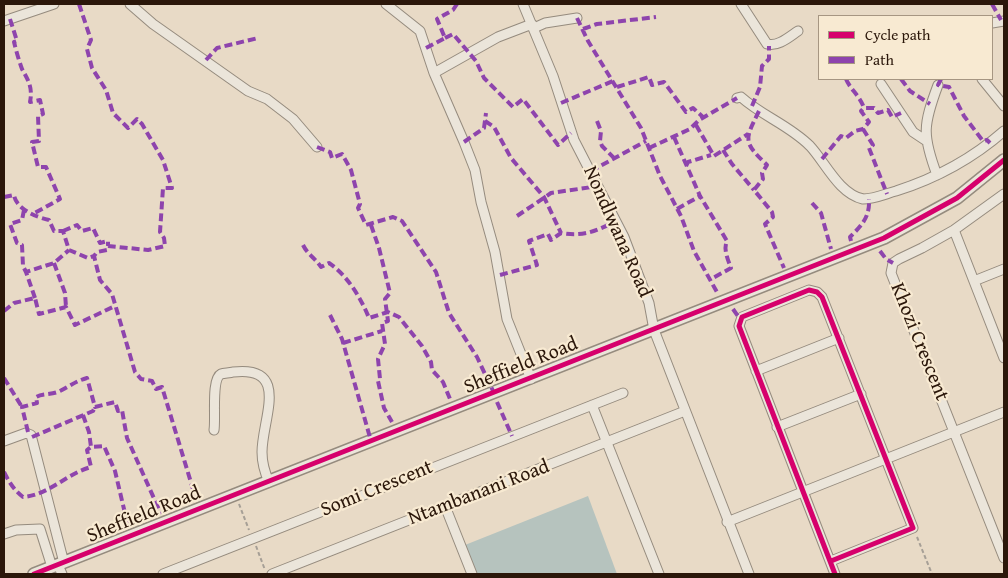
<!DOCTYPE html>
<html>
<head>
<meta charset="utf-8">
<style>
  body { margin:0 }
  #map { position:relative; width:1008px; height:578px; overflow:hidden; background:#e8dac6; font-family:"Gentium Book Plus",serif }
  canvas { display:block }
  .frame { position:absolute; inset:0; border:5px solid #2b170a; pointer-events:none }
  .legend { position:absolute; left:818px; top:15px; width:175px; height:65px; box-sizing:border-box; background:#f8ead2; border:1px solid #a69682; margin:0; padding:6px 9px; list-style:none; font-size:15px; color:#2b170a }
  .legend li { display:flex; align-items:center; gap:10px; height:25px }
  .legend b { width:25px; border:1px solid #a69682 }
</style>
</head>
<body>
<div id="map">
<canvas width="1008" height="578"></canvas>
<div class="frame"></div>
<ul class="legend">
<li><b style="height:6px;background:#d6006c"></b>Cycle path</li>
<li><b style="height:6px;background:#8e44ad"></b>Path</li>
</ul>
</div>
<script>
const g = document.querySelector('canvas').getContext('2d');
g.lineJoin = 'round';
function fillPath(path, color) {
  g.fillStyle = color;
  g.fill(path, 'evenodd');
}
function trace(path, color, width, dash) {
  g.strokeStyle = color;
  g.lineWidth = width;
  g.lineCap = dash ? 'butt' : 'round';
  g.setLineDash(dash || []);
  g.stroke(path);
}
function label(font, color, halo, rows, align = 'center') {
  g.font = font + ' "Gentium Book Plus",serif';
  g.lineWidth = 4.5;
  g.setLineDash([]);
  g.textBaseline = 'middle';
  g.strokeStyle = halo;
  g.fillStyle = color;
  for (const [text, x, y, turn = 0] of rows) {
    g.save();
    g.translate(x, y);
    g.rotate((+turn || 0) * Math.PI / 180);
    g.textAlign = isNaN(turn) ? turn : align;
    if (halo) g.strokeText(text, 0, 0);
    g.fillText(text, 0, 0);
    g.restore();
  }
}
fillPath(new Path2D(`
  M588,496L617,574H477L465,545Z`), '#b6c3be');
const minor = new Path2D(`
  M130,4L153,24L248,91L267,99L293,119L317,147
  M386,4L420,31L434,73L464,142L475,170L481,202L495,252L507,319L531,379
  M523,4L553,76L574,140L624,237L649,303L654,330L749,574
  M741,4L767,44C778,47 789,37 798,31
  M4,21L54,4
  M992,23L1004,21
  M534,28L545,23L577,18
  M434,73L498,37L532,24
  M982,79L1004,106
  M881,84L913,132L925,140
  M737,98L741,97C762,116 789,125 810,146C825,162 839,194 863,199C874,199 885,194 896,191C937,178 972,159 1004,131
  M937,175C922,135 923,125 938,85
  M1004,194L954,230L922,248L899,259L893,263L891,273L1004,558
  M954,230L1004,358
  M974,281L1004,269
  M756,371L839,338
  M592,405L659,574
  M777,427L861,394
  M214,430C216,418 211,379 221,374C224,373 230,373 233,372C291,365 262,419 262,452C262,462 265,473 269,482
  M4,441L26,433L31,435L64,563
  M445,506L472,574
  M727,522L1004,412
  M4,534L16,530L40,529L52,567
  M831,561L913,528L822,297L817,292L809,290L742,317L739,326L835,574
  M58,565L62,574
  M163,574L623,393
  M272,574L685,411`);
const tertiary = new Path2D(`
  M34,574L884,238L957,198L1004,160`);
trace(minor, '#958b7e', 11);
trace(tertiary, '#958b7e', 14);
trace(new Path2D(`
  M239,504L249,530
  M917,537L932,574
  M256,546L265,570`), '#a69f96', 2, [4, 2.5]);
trace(minor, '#ebe5da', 9);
trace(tertiary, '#ebe5da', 11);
trace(new Path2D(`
  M79,4L91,40L87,49L92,68L106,90L113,113L128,128L137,119L142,124L163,160L172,188H163L160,232L164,238L165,246L148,250L108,246L107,250L97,252L94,256L100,280L112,294L135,372L141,379L152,381L156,389L162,387L196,499
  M992,4L1001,20
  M577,18L588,41L641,128L660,176L681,216L694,251L718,294
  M10,19L17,41L14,42C16,50 19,61 22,69C28,80 33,87 30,102L40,100L43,114L38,116L39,141L32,142L38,167H46L60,199L33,214
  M583,29L597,24L656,17
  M445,38L453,34L476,61L484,78L513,107L523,99L558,145L571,133
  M426,48L445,38L437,19L453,10L457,4
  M206,60L217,48L258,38
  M846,79C850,89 860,96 864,108
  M901,79L910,91L930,104
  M941,79L938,85L949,87L964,116L983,141L987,140L990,143
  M617,87L649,77L652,85L664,82L686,112L693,108L704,118
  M561,103L613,81
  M752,106L760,87L762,66L769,59V46
  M759,111C745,140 742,141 767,165L762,173L763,179L754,190L772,212L773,217L765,224L784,268
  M485,121L494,127L511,158L544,197L561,233
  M597,121L601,131L600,141L602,146L615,159
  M696,125L714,156L748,134
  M863,129L873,145L869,148L887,194
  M674,137L700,196L727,241C723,249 728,260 731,268L711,279
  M464,142L484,128L486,113
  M317,147L330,152L332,158L342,154L351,170L360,204L358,208L366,225L393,217L402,221L436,272L449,313L477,357L494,393
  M649,148L690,129L699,120L737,98
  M723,150L732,164L754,190
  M822,159L841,136L846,138L855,131L863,129L869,122L861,111L864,108H874L878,113L888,110L892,117L901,113
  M686,166L688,162L711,155
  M591,171L646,141
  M4,197L14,195C16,209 36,217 49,220L54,231H63L69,250L88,258L94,256
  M812,203L821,213L831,249
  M677,209L700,196
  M24,210L22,220L10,224L17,243L22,245L23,266L26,272
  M517,216L551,193L599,186
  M371,225L379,248L390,293L385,299L388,321L382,323L385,344L378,359L380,379L378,381L384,408L392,422
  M63,231L77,225L82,231L93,228L100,243L108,241V246
  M851,241L850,237C862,225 870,217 869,199
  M303,245C308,255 315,258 321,267L329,263C347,275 361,298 369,318L388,312L399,317L422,346L431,362L432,370L443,382L450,399
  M880,251L886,259L893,263
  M54,263L65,293L66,307
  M500,275L537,265L529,241L548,234L551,240L561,233C583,237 597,231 616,221
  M35,298L26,272L54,263L69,250
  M733,309L740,319
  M4,311L14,303L35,298L39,314L66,307L75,325L115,306
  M330,315L342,339L371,441
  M343,343L382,331
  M4,378L22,407
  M497,402L512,436
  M83,415L89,432L91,447
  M28,432L22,407L37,403L36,397C43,393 52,395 60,391C70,386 76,381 87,378L95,407L115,402L118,411L122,410L127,438L161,514
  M32,437L93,411L95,407
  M4,472C9,482 14,490 23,497C49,495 66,474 91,467L87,450L91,447L104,446L115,471L128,526`), '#8e44ad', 4, [8, 4]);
trace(new Path2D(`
  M831,561L913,528L822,297L817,292L809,290L742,317L739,326L835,574
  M34,574L884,238L957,198L1004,160`), '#d6006c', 5);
label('20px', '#2b170a', '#f8ead2', [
  ["Nondlwana Road",617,232,66],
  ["Khozi Crescent",919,342,68],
  ["Sheffield Road",521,366,-22],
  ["Somi Crescent",377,489,-22],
  ["Ntambanani Road",479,493,-21],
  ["Sheffield Road",144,515,-22]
]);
</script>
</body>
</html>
